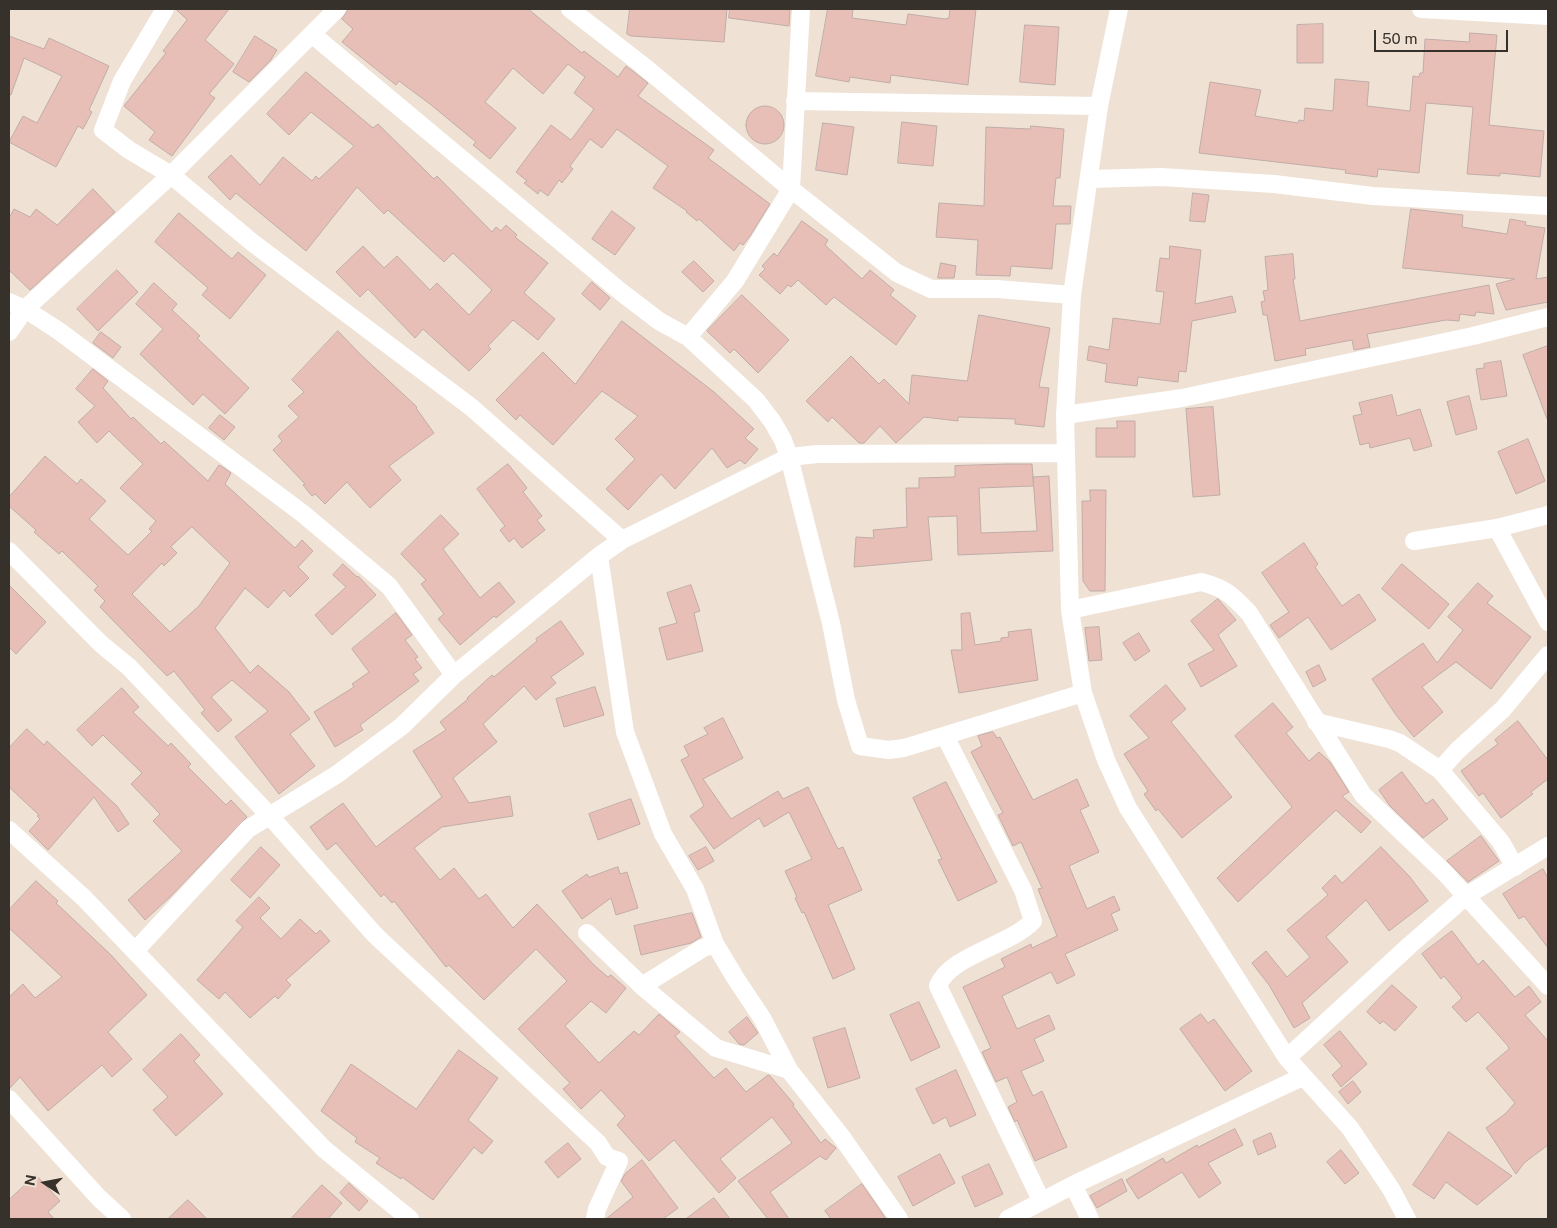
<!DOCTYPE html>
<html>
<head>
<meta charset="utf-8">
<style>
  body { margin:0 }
  #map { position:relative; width:1557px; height:1228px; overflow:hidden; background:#efe1d4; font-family:"Public Sans",sans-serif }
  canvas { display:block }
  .frame { position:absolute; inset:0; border:10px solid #36312b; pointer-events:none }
  .north { position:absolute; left:20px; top:1158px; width:50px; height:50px; -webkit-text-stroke:4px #efe1d4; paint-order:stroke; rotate:281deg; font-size:14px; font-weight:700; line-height:20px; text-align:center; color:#36312b }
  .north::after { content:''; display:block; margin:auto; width:18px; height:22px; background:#36312b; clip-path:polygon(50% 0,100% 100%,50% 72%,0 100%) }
  .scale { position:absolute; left:1374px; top:30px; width:134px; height:22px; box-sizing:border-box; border:2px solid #36312b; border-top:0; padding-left:6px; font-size:15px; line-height:18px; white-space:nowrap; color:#36312b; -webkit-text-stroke:4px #efe1d4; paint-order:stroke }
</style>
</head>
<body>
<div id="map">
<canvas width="1557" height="1228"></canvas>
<div class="frame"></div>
<div class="north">N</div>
<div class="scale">50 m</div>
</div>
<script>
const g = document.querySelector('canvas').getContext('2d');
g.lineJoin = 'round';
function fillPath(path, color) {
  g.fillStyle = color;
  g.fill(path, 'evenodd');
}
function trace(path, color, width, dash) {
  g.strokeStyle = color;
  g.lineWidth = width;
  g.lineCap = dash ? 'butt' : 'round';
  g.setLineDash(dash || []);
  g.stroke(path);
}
const building = new Path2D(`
  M176,9H229L205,40L234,64L209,94L215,98L172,156L149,140L155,132L124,106L166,53L163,51L187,20Z
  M349,9H528L582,53L584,51L618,77L626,66L634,72L648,83L638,96L714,150L708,158L770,204L750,236L743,245L740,243L734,251L699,219L697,221L686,212L687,211L653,188L668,166L617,129L602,148L590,139L570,166L573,169L562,183L559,180L548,196L540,190L538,194L524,183L527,181L516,172L551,125L571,140L594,109L574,93L585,77L568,64L543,94L513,68L485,102L516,128L490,159L473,145L476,142L430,104L399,81L396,85L342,42L353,29L342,19Z
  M630,9H727L724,42L631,36L627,34Z
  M730,9H790L789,26L729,18Z
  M828,9H853L852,18L906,25L908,14L945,19L949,18L950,9H976L968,85L891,75L890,83L850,77L849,82L816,76Z
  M1323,24V63H1297V25Z
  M1025,25L1059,27L1055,85L1020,82Z
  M1470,33L1497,35L1489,125L1544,131L1540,177L1500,173V176L1467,174L1473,107L1426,103L1419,173L1378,169L1377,177L1345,173L1346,170L1199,153L1210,82L1261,90L1255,116L1298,123L1299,120L1304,121L1305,108L1333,111L1335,79L1369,82L1367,106L1410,111L1413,76L1419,77L1420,73H1423L1425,39L1469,42Z
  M9,36L44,49L49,38L109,66L89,110L92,112L83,129L78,126L56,167L9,142L23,116L37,123L62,76L24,58L11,95L9,94Z
  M255,36L277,50L270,61L249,82L233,72Z
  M306,72L373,128L378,124L434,179L437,176L492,232L496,227L501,231L506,225L517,235L515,237L548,263L524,293L555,319L538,340L513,320L488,346L491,349L469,371L423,329L415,338L368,289L360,297L336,272L363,246L384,268L397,256L430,290L437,283L469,315L492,290L453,253L444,262L388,210L384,214L357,187L306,251L236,193L230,200L208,177L231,155L260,185L283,157L312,181L316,176L319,179L354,146L311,112L289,135L267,114Z
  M746 125a19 19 0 1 1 38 0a19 19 0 1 1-38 0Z
  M902,122L937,126L933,166L898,163Z
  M823,123L854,127L847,175L816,170Z
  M1031,126L1064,129L1060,178H1056L1053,206H1071L1070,224H1056L1052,269L1011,266L1010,276L976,275L978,240L936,237L939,203L984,206L986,127L1030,129Z
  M93,189L115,212L30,290L9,270V218L14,209L30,217L36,209L57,225Z
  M1193,193L1209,195L1205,222L1190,221Z
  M1411,209L1463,215L1462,227L1507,234L1510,219L1526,222L1525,225L1545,228L1536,279L1548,277V302L1506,310L1496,284L1515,279L1403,268Z
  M612,211L635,228L615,255L592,239Z
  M179,213L232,259L238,252L266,275L230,319L202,295L208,288L155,242Z
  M802,221L828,240L825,245L862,279L870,270L894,290L890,295L916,316L896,345L834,297L826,305L798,280L791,287L788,285L780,294L759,275L765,269L762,266L774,253L777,256Z
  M1170,246L1201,250L1195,304L1232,296L1236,312L1192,321L1186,372L1179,371L1178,382L1138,377L1137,386L1105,382L1107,364L1087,360L1089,346L1109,350L1113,318L1160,324L1164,292L1156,291L1160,258L1169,259Z
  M1293,254L1295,279H1293L1300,321L1489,285L1494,314L1476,312L1475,316L1460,314L1459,321L1446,320L1367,334L1370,347L1354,350L1352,340L1305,349L1306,355L1275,361L1267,315H1263L1261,302L1265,301L1263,291L1268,290L1265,257Z
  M694,261L714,281L703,292L682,272Z
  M941,263L956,266L954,278H938Z
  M117,270L138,292L98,331L77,309Z
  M592,282L610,298L600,310L582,294Z
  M154,283L177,304L172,310L200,336L197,338L249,388L225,414L203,394L193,405L140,354L163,329L136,304Z
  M742,295L789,340L758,373L734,349L730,353L707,331Z
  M979,315L1050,328L1039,387L1049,388L1044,427L1015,424V419L958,417V421L924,417L896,443L880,426L864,443H859L832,417L828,422L806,401L851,356L879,384L884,379L909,404L912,375L967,381Z
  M622,321L714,392L754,429L745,438L758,449L745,464L740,460L727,468L712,448L675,489L661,474L628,510L606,489L635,459L615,439L638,416L602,391L553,445L520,415L516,420L496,400L543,352L575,384Z
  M338,331L360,354L417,407L416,408L434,433L389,466L401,480L370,508L347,482L325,504L315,494L312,496L303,485L305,484L273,450L282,441L278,436L299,417L288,406L304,392L292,380Z
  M101,332L121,347L113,358L93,343Z
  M1548,346V418L1547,419L1523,355Z
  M1501,361L1507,396L1481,400L1476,369L1484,368V364Z
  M93,369L108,381L103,388L131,419L133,417L161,444L164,441L208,481L219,465L224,468L231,473L225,484L295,548L302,540L313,551L298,567L309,578L290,597L284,590L268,608L245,588L215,628L250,673L258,665L289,692L310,719L290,734L315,766L279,794L235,737L268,711L232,680L211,697L232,720L218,732L201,713L205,710L174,671L167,676L100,607L105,601L94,590L98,586L62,551L59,554L34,532L36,530L9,506V497L45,456L77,484L81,479L106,501L89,519L128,555L152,531L149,529L156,521L120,488L143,464L109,431L97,443L78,422L95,406L76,389ZM192,527L230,563L199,606L170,632L132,594L162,563L164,566L177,553L171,547Z
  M1392,395L1397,416L1420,409L1432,446L1414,451L1410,438L1370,448L1369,443L1360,445L1353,416L1362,414L1359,403Z
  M1469,396L1477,429L1456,435L1447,402Z
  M1213,407L1220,495L1193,497L1186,409Z
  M220,415L235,427L224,440L209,428Z
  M1117,421H1135V457H1096V428H1117Z
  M1528,439L1545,481L1516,494L1498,452Z
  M508,464L527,488L523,492L542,516L537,520L545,530L522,548L514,538L509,542L500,530L505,526L477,489Z
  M1008,464H1032L1033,477L1049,476L1053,551L958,555L957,516L928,517L932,560L854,567L856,537L874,538L873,530L907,527L906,488H919V478L955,477V466ZM1033,477L1037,531L981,533L979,488L1033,486Z
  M1090,490H1106L1105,591H1090L1083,581L1082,501H1090Z
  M441,515L459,534L443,549L480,598L499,582L515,602L496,618L494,616L460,645L438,619L444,614L421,584L426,580L401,554Z
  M1304,543L1318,564L1315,567L1342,606L1359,594L1376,620L1331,650L1308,617L1279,638L1270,625L1289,612L1262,573Z
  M343,564L357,577L358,576L376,595L332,635L315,615L346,587L333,575Z
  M1402,564L1449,604L1429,629L1382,589Z
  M1478,583L1493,596L1487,603L1531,637L1491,689L1456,662L1422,687L1443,712L1414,737L1396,715L1372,679L1423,643L1437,663L1463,630L1448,617Z
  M9,585L46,622L16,654L9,647Z
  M691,585L700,611L694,613L703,651L667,660L659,628L677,623L667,593Z
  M1218,599L1236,620L1218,635L1237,666L1201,687L1188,664L1214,650L1191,621Z
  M396,613L412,635L405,640L418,657L415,659L422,668L413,674L419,681L360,725L363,730L335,747L314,712L354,687L352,684L369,672L352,649Z
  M970,613L975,645L1001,641V638L1009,637L1008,632L1031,629L1038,680L959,693L951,650H962L961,614Z
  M561,621L584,654L551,677L556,683L536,700L524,686L483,724L497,742L453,778L469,803L510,796L513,816L442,827L414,848L440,880L454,868L479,899L486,894L513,928L537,904L595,966L608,977L611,975L626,988L606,1013L591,1001L565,1026L599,1063L634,1031L639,1035L659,1014L680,1032L675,1036L714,1078L726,1068L746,1092L768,1075L770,1076L794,1104L793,1106L821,1143L825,1139L836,1148L826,1160L820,1156L770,1192L789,1219H768L738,1181L792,1143L772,1117L720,1159L736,1178L719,1193L674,1140L649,1161L617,1125L625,1116L601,1090L581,1109L563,1089L570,1083L518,1029L567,981L536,949L484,1000L449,965L446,967L394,901L392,903L384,894L381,897L336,843L327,850L310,827L343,803L376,847L442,797L413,751L446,730L440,722L468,699L467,698L492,675L494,677L537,641L536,639Z
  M1099,627L1102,660L1089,661L1085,628Z
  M1139,633L1150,651L1135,661L1123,643Z
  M1319,665L1326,680L1313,687L1306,672Z
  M1166,685L1186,709L1171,722L1232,797L1182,838L1158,809L1156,811L1144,794L1148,791L1124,754L1149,738L1130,716Z
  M595,687L604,715L564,727L556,699Z
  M122,688L139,707L133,712L168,746L171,743L191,764L188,767L226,805L231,800L247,817L170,897L145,920L128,900L182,851L153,821L160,814L131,784L142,773L103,735L92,746L77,730Z
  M1273,703L1293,727L1286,733L1309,761L1319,752L1330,762L1349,792L1342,796L1371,822L1361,833L1336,810L1238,902L1217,878L1292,807L1235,736Z
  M723,718L743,758L703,779L731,819L778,791L783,799L808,787L838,849L843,847L862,890L828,905L855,969L833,979L804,912L802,913L795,898L797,897L785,871L812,859L789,812L764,827L759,818L714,849L690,816L704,806L681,760L689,756L684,746L708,734L704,728Z
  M1518,721L1548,760V779L1531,792L1533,794L1501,818L1483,793L1479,796L1461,771L1498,744L1495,740Z
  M27,729L44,745L47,741L117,806L129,824L118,832L94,797L48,850L29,831L40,819L37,816L39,815L9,787V748Z
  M993,732L997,738L1000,737L1033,800L1077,779L1089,806L1080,810L1099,852L1069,866L1087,909L1114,896L1120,910L1111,914L1118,930L1065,954L1075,975L1057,984L1051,972L1002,996L1017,1029L1049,1015L1055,1029L1034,1039L1044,1061L1021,1071L1033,1096L1042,1091L1067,1147L1035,1161L1017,1120L1015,1122L1008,1107L1017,1102L1007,1077L996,1082L982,1052L991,1048L963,987L1005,967L1001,959L1031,944L1032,948L1057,936L1038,889L1042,888L1021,842L1013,846L998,815L1003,813L971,752L982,746L978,736Z
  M1402,772L1426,804L1433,799L1448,819L1423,838L1390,806L1379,790Z
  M946,782L997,882L958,901L938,860L942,859L913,798Z
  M631,799L640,824L598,840L589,814Z
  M1481,836L1499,861L1468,882L1447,861Z
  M261,847L280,865L250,898L231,880Z
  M706,847L714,861L698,870L689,856Z
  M1381,847L1410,877L1428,901L1389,931L1366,900L1326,937L1348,962L1302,1003L1310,1018L1294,1028L1269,985L1252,963L1266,951L1287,977L1310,957L1287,930L1328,895L1322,888L1335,875L1342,883Z
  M618,867L620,874L627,872L638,908L616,915L611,898L582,919L562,891L587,874L589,877Z
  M1543,869L1548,878V948L1524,916L1519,919L1503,894Z
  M36,881L58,901L56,903L111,955L147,995L108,1032L132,1059L112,1077L102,1065L48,1111L20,1077L9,1089V997L23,984L35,998L62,977L9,928V910Z
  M259,897L270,908L260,918L281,939L300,919L316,934L320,930L330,941L286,980L291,985L278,999L275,996L250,1018L225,992L219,999L197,980L243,927L236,921Z
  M692,913L701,937L691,943L641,955L634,926Z
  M1452,931L1478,965L1483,960L1515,997L1529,986L1541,1002L1525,1015L1548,1041V1145L1524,1163L1516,1174L1486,1128L1505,1114L1515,1103L1486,1068L1509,1049L1508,1046L1478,1012L1466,1022L1452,1007L1462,998L1444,976L1441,979L1422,954Z
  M1392,985L1417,1007L1395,1031L1383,1021L1380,1024L1367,1012Z
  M919,1002L940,1047L911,1061L890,1015Z
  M1201,1014L1208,1023L1214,1019L1252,1071L1225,1091L1180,1029Z
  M747,1017L758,1033L744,1045L739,1044L729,1032Z
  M845,1028L860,1078L828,1088L813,1038Z
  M1340,1031L1367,1064L1341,1087L1332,1075L1342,1066L1324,1045Z
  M181,1034L200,1055L194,1061L223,1094L176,1136L153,1110L168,1097L143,1070Z
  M459,1050L498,1078L468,1120L493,1141L482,1154L474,1147L433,1200L402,1177L401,1179L376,1163L380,1158L355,1142L357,1138L321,1111L351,1064L416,1109Z
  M956,1070L976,1115L950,1127L946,1117L933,1124L916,1089Z
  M1353,1081L1361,1092L1348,1104L1339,1092Z
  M1235,1129L1243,1145L1208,1163L1221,1183L1199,1198L1182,1172L1138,1199L1126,1180L1163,1158L1166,1163L1197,1145L1198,1147Z
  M1449,1132L1512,1176L1477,1205L1446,1182L1434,1199L1413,1185Z
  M1271,1133L1276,1147L1258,1155L1253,1141Z
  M568,1143L581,1159L558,1178L545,1162Z
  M1341,1150L1359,1173L1345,1184L1327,1162Z
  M940,1154L955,1183L913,1206L898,1177Z
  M642,1160L678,1208L663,1219H606L633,1197L621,1181L625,1174Z
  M989,1164L1003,1194L975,1207L962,1177Z
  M36,1175L60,1201L48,1212L54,1219H9V1200Z
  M1122,1179L1127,1191L1097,1208L1090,1196Z
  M349,1183L368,1201L359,1211L340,1193Z
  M862,1184L886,1219H831L825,1211Z
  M322,1185L342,1203L328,1219H291Z
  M714,1198L730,1219H686Z
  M188,1200L207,1219H168Z`);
fillPath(building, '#e8bfb7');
trace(building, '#c0aca8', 1);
trace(new Path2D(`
  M165,9L122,81L103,130L129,150L171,175L253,243L471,407L622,540
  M570,9L641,64L791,189L897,273L931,289H997L1072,295
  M1119,9L1099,106L1072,295L1065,415L1070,610L1083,693L1106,760L1128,808L1287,1058L1350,1128L1391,1189L1407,1219
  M1421,9L1548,16
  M313,35L621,292L659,321L688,337L756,400L772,421L783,440L789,457L831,623L846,700L860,746L889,750L904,748L1083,693
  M795,101L1099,106
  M1090,179L1161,177L1274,184L1373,196L1548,206
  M9,302L25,309L59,331L302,513L389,586L454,675
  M9,332L25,309L171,175L337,9
  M688,337L735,281L791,189L801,9
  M1065,415L1182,398L1473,336L1548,317
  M1497,528L1548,622
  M1414,541L1497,528L1548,515
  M9,551L101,644L129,667L269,815L375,935L598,1143L607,1157L619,1161L597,1209L595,1219
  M599,556L625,732L663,834L695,889L715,944L736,979L762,1018L789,1070L841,1136L899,1219
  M1070,610L1201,582C1225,588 1232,595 1249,613L1363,795L1444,872L1548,986
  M1316,722L1389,739L1400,743L1440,770
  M945,736L1023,890L1033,921C1009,946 950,955 938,986L1041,1200
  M9,830L84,898L324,1149L410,1219
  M1515,867L1501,842L1440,770L1457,751L1503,709L1548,655
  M587,933L642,986L716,1048L789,1070
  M135,951L248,829L336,775L402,726L454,675L599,556L622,540L789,457L818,454L1066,453
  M642,986L703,948L715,944
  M1287,1058L1410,945L1466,896L1548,846
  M9,1099L99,1198L122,1219
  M1073,1185L1090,1219
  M1008,1219L1073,1185L1302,1077`), '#fff', 18);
</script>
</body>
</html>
